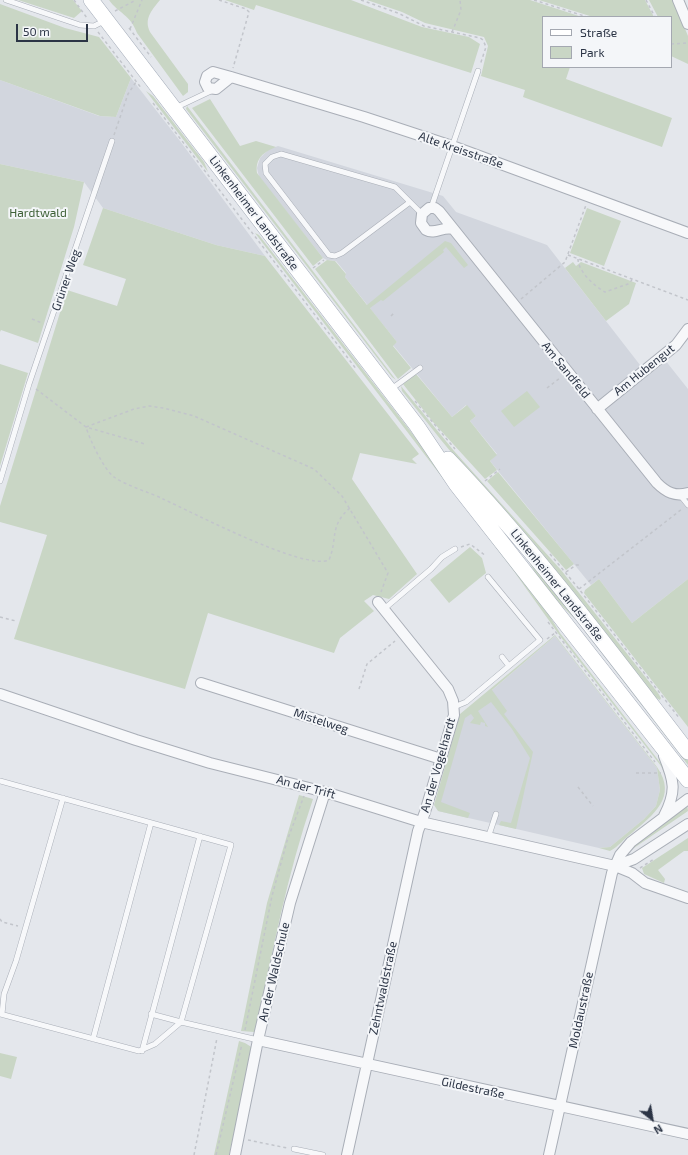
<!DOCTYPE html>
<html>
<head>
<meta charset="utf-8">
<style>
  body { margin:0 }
  #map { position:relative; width:688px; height:1155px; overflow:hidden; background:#e4e7ec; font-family:"Exo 2",sans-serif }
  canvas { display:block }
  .legend { position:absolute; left:542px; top:16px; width:130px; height:52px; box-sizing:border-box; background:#f4f6f9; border:1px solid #a4a8b1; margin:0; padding:5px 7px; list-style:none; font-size:12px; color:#2b3445 }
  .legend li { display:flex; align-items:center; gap:8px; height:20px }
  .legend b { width:20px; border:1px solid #a4a8b1 }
  .north { position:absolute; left:632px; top:1099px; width:40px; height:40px; -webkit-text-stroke:3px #f4f6f9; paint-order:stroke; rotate:149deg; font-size:11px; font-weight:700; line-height:16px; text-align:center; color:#2b3445 }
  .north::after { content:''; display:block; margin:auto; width:14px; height:18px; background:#2b3445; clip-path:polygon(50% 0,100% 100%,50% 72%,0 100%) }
  .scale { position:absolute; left:16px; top:24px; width:72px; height:18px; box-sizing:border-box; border:2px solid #2b3445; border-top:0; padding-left:5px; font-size:12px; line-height:14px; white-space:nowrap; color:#2b3445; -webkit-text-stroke:3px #f4f6f9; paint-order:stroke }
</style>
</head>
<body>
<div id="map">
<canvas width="688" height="1155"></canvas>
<ul class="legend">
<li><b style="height:5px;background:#fff"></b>Straße</li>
<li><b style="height:11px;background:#c9d6c5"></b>Park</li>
</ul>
<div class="north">N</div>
<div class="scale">50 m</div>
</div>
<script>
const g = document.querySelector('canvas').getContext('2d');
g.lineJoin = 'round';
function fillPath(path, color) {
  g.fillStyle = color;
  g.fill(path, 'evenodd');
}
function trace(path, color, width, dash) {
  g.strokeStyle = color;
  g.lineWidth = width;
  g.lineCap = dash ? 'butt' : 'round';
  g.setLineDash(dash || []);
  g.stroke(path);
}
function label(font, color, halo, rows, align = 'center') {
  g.font = font + ' "Exo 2",sans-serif';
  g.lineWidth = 4;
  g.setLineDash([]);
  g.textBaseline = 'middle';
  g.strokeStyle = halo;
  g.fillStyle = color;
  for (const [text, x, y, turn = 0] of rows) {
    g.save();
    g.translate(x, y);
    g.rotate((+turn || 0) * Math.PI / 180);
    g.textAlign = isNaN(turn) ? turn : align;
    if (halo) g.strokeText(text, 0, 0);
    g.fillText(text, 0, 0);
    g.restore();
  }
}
fillPath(new Path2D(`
  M131,78L180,141L265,256L216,245L103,208L84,182L0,164V80L99,116L116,117Z
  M278,146L443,196L456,212L547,245L647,374L665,360L688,389V579L632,623L599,579L591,585L490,461L497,454L470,421L476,416L466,405L452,417L393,345L397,342L345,277L346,273L336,261L327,260L323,258L259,177L257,168L260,158L268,150Z
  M555,636L657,768L660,790L656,806L644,819L610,847L599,848L438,811L462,716Z`), '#d2d6de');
fillPath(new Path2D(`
  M18,0H73L82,11L74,18Z
  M109,0H160C151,11 144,19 150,32L188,84V92L183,96L137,33C130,14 119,14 109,0Z
  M225,0H351L422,27L469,37L480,44L471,73L256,5L254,10Z
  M367,0H530L582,17H543V67H570L566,79L672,118L662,147L523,97L525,90L481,76L488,46L484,37L425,23L402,12Z
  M539,0H645L654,17H593Z
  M649,0H673L688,36V64L671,56V17H658Z
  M0,4L65,28L99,37L131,78L116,117L100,116L0,80Z
  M146,91L153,96L204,162L208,172Z
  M210,99L240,146L256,141L276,147C264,152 255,158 257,173L323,258L313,266L192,108Z
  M187,106L396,380L392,377L186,109Z
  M0,164L84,182L74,227L38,343L1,330L0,332Z
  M103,208L216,245L265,256L419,454L412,459L417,464L360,453L352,479L417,574L389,599L373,595L364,601L374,611L340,638L334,653L208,613L185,689L14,639L47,535L0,522V506L67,290L117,306L126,279L83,265Z
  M587,208L621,221L604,266L570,253Z
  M255,233L259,235L537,595L560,633L662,765L666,777L661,766L560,636L513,570Z
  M445,241L451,243L468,265L464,268L446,247L443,250L444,252L383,301L381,300L370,308L397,342L393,346L411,368L398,379L315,269L327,260L335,261L346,274L345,277L367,305Z
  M573,262L576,266L581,262L636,283L629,304L606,321L565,268Z
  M0,364L28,373L0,466Z
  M416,374L452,417L467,405L476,416L470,421L497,455L490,461L497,470L485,479L433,422L403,384Z
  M401,386L454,451L561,570L658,693L661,698L660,700L656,698L441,440L402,391Z
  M527,391L540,407L514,427L501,411Z
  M498,472L574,564L566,570L487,481Z
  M470,547L482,558L486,573L449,603L430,580Z
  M527,558L628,682L688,760V765L577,621L550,594L539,580Z
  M599,579L632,623L688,579V727L584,593L585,590Z
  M555,635L657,767C678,797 653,815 632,833C625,838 618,847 610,851L599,848L610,847L644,819L656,806L660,790L657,768L555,636L492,690L507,711L504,714L533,752L516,829L499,825L501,821L511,823L530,758L512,729L491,702L478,711L488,727L485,726V723L481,722L480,725L470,723L474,718L471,714L465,718L441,802L470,813L468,818L438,811L434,805L460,714Z
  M299,795L313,799C287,875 272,952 257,1030L254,1032L241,1031L267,903Z
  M687,804L688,811L631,850L630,848Z
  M688,838V851H684L658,870L665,879L664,883L644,874L642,868Z
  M239,1041L245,1043L253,1048L229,1155H214Z
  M0,1053L17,1057L11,1079L0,1076Z`), '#c9d6c5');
const service = new Path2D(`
  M6,0L80,25L94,26L106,20
  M175,108L213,90
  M410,202L342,253L335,256L329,255L266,173L265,164L272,157L281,154L395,187L422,214
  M431,208L478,71
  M390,390L420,368
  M0,481L29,384L112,141
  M680,495L688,505
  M384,609L431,569L442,557L455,549
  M502,657L509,666
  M454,707L466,702L540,640L488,577
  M0,781L231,845L181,1022L151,1014
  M488,838L496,814
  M0,1014L139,1051L155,1044L181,1022L258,1040
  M2,1014L4,994L16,961L63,798
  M93,1039L151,823
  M142,1051L200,836
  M294,1149L323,1155`);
const minor = new Path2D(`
  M678,0L688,24
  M231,77L216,89L208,88L205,82L207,76L213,72L231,77L364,117L452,146L688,233
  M453,229C443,226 435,235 426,230L421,223L422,214L429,208H435L439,211L657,483C666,492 675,497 688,493
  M597,409L676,345L688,329
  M201,683L441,759
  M0,694L136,740L210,763L325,792L421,822L615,866L632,873L645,883L688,898
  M664,756C674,781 677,791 664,816
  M615,866L634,859L688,824
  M258,1040L688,1134
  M235,1155L258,1040L290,903L325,792
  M347,1155L418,831L425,812L454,715L453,701L448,689L378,602
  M549,1155L612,873L620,855L631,842L688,799`);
const primary = new Path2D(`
  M91,0L417,426L456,484L688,780
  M448,459C535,550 611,652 688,752`);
trace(service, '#a9aeb7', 6);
trace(minor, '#a9aeb7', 12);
trace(primary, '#a3abb8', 16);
trace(new Path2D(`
  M74,0L87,18
  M219,0L246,9L249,12L233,68
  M361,0L398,13L424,26L480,38L483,40L486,47L480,65
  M534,0L587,17
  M646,0L655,17
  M115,11L136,0
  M129,28L151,57
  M130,29L142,0
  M98,32L142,89
  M452,32L461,10L460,0
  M671,44L688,43
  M153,103L357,370
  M114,135L128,94L136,82
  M568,255L688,300
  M578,259C578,271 594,286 605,292L628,284L632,280
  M313,268L324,260
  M521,299L565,262L586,205
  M391,316L394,313
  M32,319L42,323
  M547,388L560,378
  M36,389L86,427L145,444
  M415,401L455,449
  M485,481L500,469
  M350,508C329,526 338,538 329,560C304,571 192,512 163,499C149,492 127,486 114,477C104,470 89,438 86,427L134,409L149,406L163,408L194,416L314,469L342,496L388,573L381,592
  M461,547L470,544L486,556
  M550,554L579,589L680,719
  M566,572L576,565H580
  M579,589L682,509
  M0,617L16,621
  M548,622L655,762
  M547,639L555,633
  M359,689L367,664L395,641
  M636,773H661
  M578,787L593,806
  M640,868L654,859
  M0,919L2,922L18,926
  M245,1030L272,896L287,841L304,796
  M248,1140L287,1148
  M194,1155L217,1038
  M216,1155L242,1044`), '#c2c5cb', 1.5, [3, 3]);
trace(service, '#f7f8fa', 5);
trace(minor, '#f7f8fa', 10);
trace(primary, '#fff', 15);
label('12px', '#2b3445', '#f4f6f9', [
  ["Alte Kreisstraße",461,150,19],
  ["Linkenheimer Landstraße",254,213,53],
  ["Grüner Weg",66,280,-71],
  ["Am Sandfeld",566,370,51],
  ["Am Hubengut",644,370,-39],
  ["Linkenheimer Landstraße",557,585,51],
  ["Mistelweg",321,721,18],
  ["An der Vogelhardt",438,765,-74],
  ["An der Trift",306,787,15],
  ["An der Waldschule",274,972,-77],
  ["Zehntwaldstraße",383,988,-78],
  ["Moldaustraße",581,1010,-78],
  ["Gildestraße",473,1088,12]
]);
label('12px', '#3f6138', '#f4f6f9', [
  ["Hardtwald",38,213]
]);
</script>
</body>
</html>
